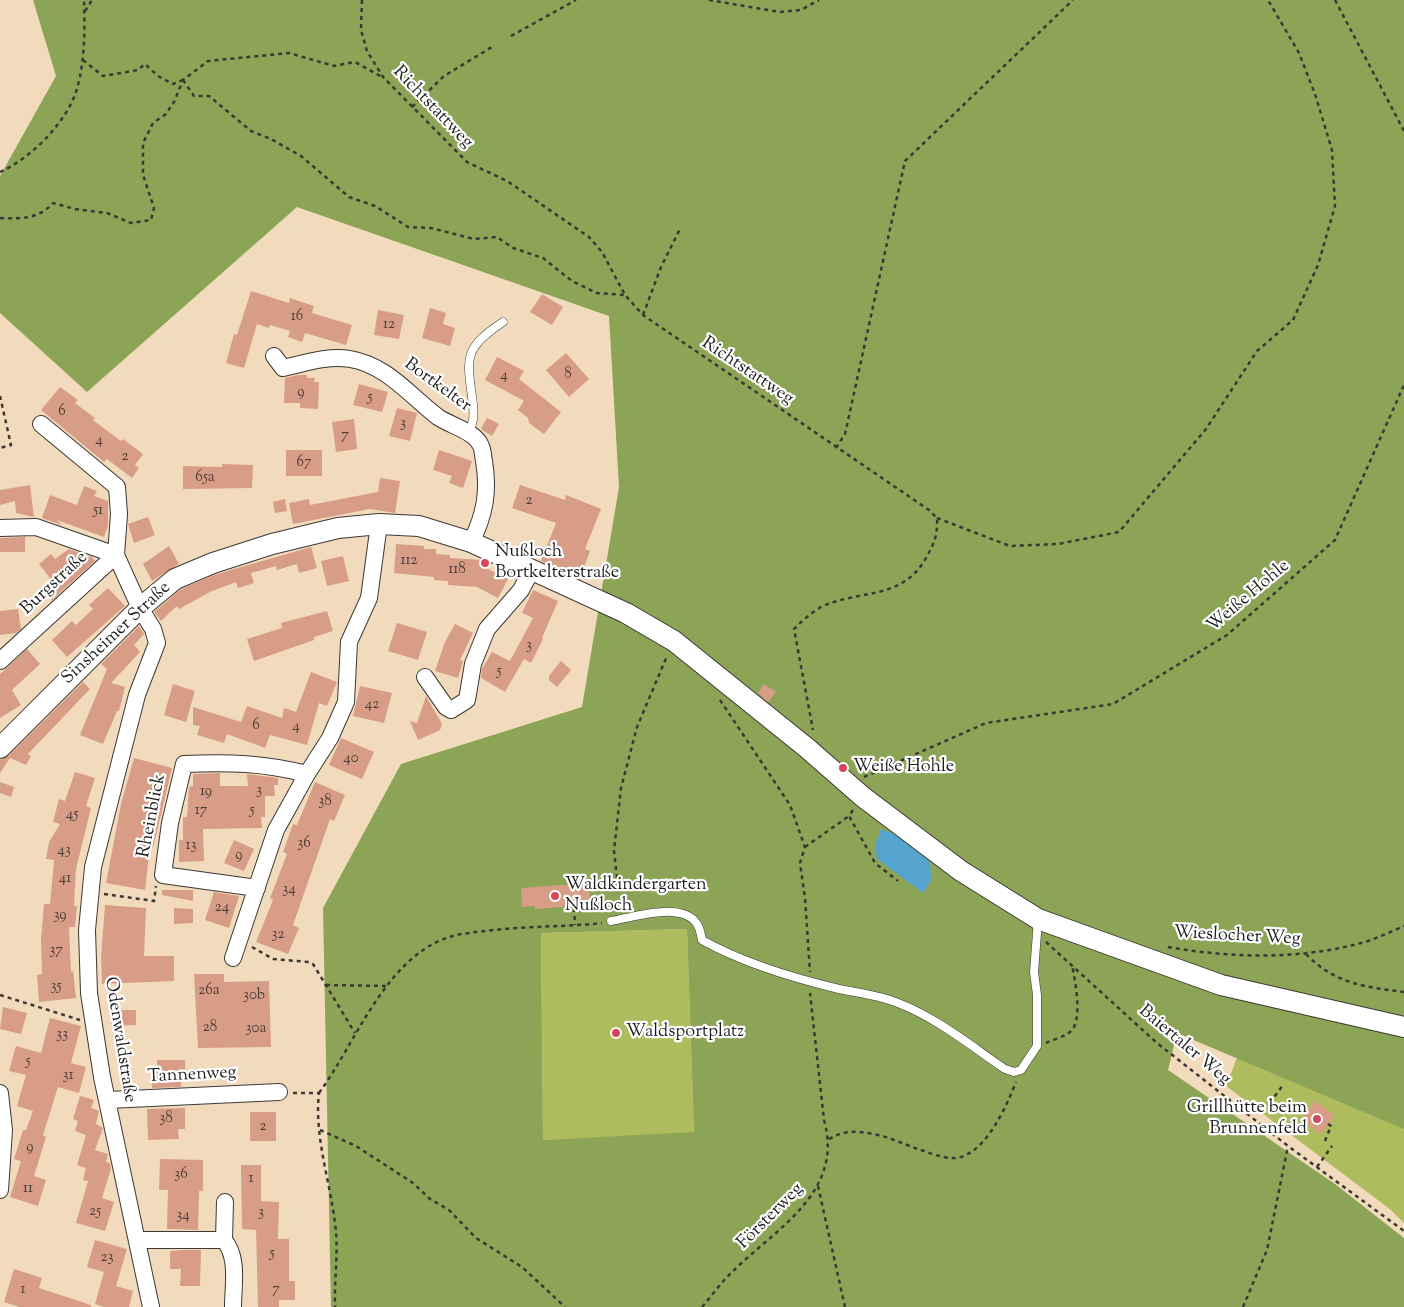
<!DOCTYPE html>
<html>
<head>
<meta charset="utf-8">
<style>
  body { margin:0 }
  canvas { display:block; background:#f2dbbc }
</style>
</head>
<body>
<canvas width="1404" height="1307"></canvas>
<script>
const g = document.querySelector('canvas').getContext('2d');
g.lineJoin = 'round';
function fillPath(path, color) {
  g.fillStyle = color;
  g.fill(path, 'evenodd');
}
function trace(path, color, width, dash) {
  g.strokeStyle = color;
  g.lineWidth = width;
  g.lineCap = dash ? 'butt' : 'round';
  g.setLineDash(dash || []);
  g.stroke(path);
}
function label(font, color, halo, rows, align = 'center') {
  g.font = font + ' "Sorts Mill Goudy",serif';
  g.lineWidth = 4.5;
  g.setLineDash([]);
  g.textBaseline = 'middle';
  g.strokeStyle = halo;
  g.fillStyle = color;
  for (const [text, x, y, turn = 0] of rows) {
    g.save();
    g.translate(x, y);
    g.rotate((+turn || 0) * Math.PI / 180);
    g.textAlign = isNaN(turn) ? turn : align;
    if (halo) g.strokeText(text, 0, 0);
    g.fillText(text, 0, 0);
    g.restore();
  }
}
fillPath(new Path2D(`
  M687,929L694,1133L543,1140L541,933Z
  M1247,1032L1404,1082V1223L1391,1210L1226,1086Z`), '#afbc5e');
fillPath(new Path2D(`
  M33,0H1404V1129L1177,1033L1168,1070L1335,1184L1404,1238V1307H331L323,908L401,764L582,707L619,487L609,316L297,207L87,392L0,313V176L56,76ZM687,929L694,1132L543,1140L541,933Z`), '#8ba455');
fillPath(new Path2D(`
  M881,829L907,839L930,862L931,880L923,893L877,859L875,845Z`), '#55a4cf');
fillPath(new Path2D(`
  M251,291L289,303L290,298L314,306L312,313L352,325L346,345L305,333L302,342L288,337L290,331L270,325L269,328L257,324L244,368L226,363L234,334L237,335Z
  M542,294L563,307L552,325L530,312Z
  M430,308L446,313L443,324L455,328L450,346L422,338Z
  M378,310L404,315L399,339L374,335Z
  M566,353L589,379L569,397L546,370Z
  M497,357L524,371L519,379L561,412L544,434L529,423L528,418L518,410L524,401L485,380Z
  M298,375H307V378H315L314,382H319L318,409L300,408V403H284L285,378Z
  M359,384L388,392L382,412L353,405Z
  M60,387L78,400L75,403L95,418L93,420L121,441L123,439L143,454L135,465L139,468L132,478L107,459L104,462L41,410Z
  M397,408L417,413L410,441L389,436Z
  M487,418L499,424L492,436L481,429Z
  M354,419L357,449L336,452L332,422Z
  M286,450H322V476H286Z
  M439,450L472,461L463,488L449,483L452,476L433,470Z
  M222,464L253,465L252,488L183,489V466L222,467Z
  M380,478L400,481L395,513L370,509L293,524L289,503L309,499L310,505L378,492Z
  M30,485L34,517L16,513L15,501L0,505V490Z
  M520,485L565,500L566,495L601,509L585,549L590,551L580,578L541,561L556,523L512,508Z
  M84,486L97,491L94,496L108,501V526L104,537L57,520L62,525L42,518L50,495L77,505Z
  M285,499L287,511L275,513L273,502Z
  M148,517L155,535L134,543L128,524Z
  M25,537V552H0V538Z
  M396,544L424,546V549H436V554L450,555V558L483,560L488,563L486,568L508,579L498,598L477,587L448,585V581L434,580V577L394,573Z
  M169,546L179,564L152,581L143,564Z
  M311,547L317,568L299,573L297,564L277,570L276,566L251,573L254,583L238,588L236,582L210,592L179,609L177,606L161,621L154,612L181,589L217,574Z
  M69,549L92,557L95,561L52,600L44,588L53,582L39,564L51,554L55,559Z
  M343,556L349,581L327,586L321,561Z
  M108,588L125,606L67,657L52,640L72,621L76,625L93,609L89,605Z
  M533,590L558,601L542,638L543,639L531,663L524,659L505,692L481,678L482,669L492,652L510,661L533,618L522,613Z
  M18,609L21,629L16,633L0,635V611Z
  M327,611L333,631L314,637V640L254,661L247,639L282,628L281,623Z
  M397,623L427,632L418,660L388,651Z
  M455,624L473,633L460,660L463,661L458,678L435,671L445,642Z
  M139,626L144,634L134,645L140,652L111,683L125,687L119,711H117L103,744L80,735L107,669L101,664Z
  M27,649L40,664L12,690L21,705L0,718V674Z
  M561,661L571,670L557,687L549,680V676Z
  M311,672L337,682L327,706L319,703L307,745L270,735L265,748L227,734L224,743L197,735L200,726L193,725V707L241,722L247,706L282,718L284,708L296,712Z
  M83,682L90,689L28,754L31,756L26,765L10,758L0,773V760L8,756Z
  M173,684L195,691L186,722L164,715Z
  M764,684L776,692L768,702L758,693Z
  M360,686L392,693L384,723L353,716Z
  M426,696L442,724L440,730L418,740L410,721L417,723Z
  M341,738L374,752L362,779L329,765Z
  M134,758L172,768L153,848L150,847L145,890L106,883L121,804Z
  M75,772L95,778L86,806L91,808L76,869L74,906H77L75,927H69L71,972L73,971L76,998L39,1002L37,975L42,974L41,940L44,904H50L54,860L46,859L49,842L60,824L53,822L59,799L65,801Z
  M220,773V786H248L247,774L278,778V785H274L275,796H265V817H261L262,828L203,829L204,861L179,862V840H183V817H187L189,787L193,786V774Z
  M0,782L14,787L11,797L0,793Z
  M315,782L345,795L334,821L330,819L293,925L299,928L288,954L256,942L273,900L270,898L287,854L283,852L293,824L297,825Z
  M234,840L254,849L244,871L224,863Z
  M589,883L590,902L576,903V906L535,909V906L522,907L521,888Z
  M162,890H193V901L162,895Z
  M214,892L239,896L229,928L205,920Z
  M105,905L146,908L144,956H174V981L102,984L101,957Z
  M174,908L193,909V923L174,924Z
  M194,974H224V982L269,981L271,1047L198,1048Z
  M3,1007L27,1013L21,1034L0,1029Z
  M111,1010H136V1025L111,1026Z
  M50,1018L81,1026L71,1063L86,1067L79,1093L58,1087L43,1135L46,1137L34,1176L46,1180L38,1206L10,1197L21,1161L14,1159L23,1130H26L33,1111L17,1106L26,1075L9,1071L16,1046L41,1053Z
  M157,1060H185V1072H181V1087L152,1088L151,1069H157Z
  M80,1096L94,1100L91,1108L99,1111L96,1124L103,1128L95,1150L108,1154L106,1162L110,1163L111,1169L102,1198L114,1202L105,1231L76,1223L88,1181L83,1180L86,1168L77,1165L86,1135L75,1131L78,1121L73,1119Z
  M1314,1101L1334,1114L1322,1134L1301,1121Z
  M185,1108V1129H178L179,1139L148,1140L147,1109Z
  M250,1112H276V1141H250Z
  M160,1159L203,1160V1191H199L198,1230L167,1229L168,1190H159Z
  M241,1165H261V1201L279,1202L278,1239H289V1281H295V1300H279V1307H258L256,1230L242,1229Z
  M95,1240L127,1249L116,1286L133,1291L129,1307H104L95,1304L104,1272L87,1267Z
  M183,1250H201L200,1286H180L181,1269H170V1251Z
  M14,1269L42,1278L39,1288L91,1305V1307H19L4,1302Z`), '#d79d86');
const service = new Path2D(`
  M468,433C474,423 474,416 473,404C467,359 462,349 503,322
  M611,921C633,917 682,901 697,924C700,928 701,935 702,940C743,963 793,978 839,989C859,993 879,995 898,1003C937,1018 971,1046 1005,1069L1014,1072L1021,1070L1037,1046V995L1034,972L1038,920`);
const minor = new Path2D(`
  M274,356L283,368C305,363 328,355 350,359C387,365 410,396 438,417C451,426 475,431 481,446C483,450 483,457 484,461C489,491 485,515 471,542
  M41,424L117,487L119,514L116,555
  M0,528L36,527L116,555L140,608L153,629L157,643L137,695L93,867L87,930L89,993L102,1077L151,1307
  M0,661L116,555
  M425,677L446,707L451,710L467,700L473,664L487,629L521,590L531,571
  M257,888L163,875L170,823L184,764C229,762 264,763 307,774
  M233,958L276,830L307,774L330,738L346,702L349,642L369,598L379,524
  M0,1093L4,1130L0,1190
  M108,1100L279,1092
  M137,1240H224C239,1258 233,1285 233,1307
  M224,1240L225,1202`);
const tertiary = new Path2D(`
  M0,748L140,608L175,579L213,563L272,544L338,528L379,524L419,526L471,542L626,613L674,641L807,748L863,797L961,871L1038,919L1221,985L1404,1027`);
trace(service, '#3c3934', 9);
trace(minor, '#3c3934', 18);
trace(tertiary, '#3c3934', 22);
trace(new Path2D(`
  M362,0L361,30L367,51L383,77L467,162L507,181L589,237L602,252L625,295L643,315L929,510L937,518C938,535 934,544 926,558C902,601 859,589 821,607C811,613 802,621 794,629L813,730
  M709,0L780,12L801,10L819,0
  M1335,0L1404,131
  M85,11L92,0
  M511,36L576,0
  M83,60L103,76L138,70L145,64L158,76L173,84L183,80
  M183,80L194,96H209L251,131L271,139L301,156L349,197L375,206L408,227L431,228L474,239L497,237L513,248L543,258L572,281L597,293L625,295
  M412,107L444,76L492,47
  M0,172C30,159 65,124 76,92C85,63 85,30 84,0
  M0,218C21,219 39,219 53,203L75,209L107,213L131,223L151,220L154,208L143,175V143L153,123L166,114L174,102L183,80L208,61L289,53L334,66L355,62L382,77
  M643,315L661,267L680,229
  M0,396L11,445L0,448
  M836,448L845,434L905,161L1073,0
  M937,518L1010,546L1058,544L1119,532L1206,429L1257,351L1293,320L1318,265L1335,206L1332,150L1315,94L1299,53L1268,0
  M720,700L790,805L805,847L800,863L805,898L810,972
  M864,777L986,723L1113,704L1227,635L1335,540L1404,385
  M853,810L849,816L875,863L898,881
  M805,847L849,816
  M617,878L614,851L621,788L637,727L667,656
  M104,894L154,901L156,886
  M574,908L575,925
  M1046,942L1157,1043L1288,1146L1404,1231
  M252,947L273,959L309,962L313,964L355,1033
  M1168,947C1231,958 1299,960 1361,943C1376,939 1390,932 1404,926
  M1306,954C1335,984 1365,987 1404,992
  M326,985L389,986
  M0,995L80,1020
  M1046,1043C1054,1039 1065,1037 1071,1031C1083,1020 1075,980 1072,965
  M293,1093H319C314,1136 330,1181 335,1223C339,1251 334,1279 335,1307
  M319,1093C357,1042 389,946 462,934C494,929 528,927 560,926C574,925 588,925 602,923
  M1270,1103L1283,1085
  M320,1130L356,1146L413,1183L430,1199L449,1210L476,1238L522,1267L565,1307
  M829,1139C844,1130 856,1131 873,1134C891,1137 907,1146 924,1151C932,1154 941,1157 950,1158C983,1161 1006,1107 1016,1082
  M1325,1141L1331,1126L1328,1124
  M1317,1167L1332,1146
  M818,1186L845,1307
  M702,1307C711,1297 719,1285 729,1275C773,1230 845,1194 824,1120L810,993
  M1243,1307L1267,1250L1288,1146`), '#3c3934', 2.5, [4, 4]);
trace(service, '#fff', 8);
trace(minor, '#fff', 16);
trace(tertiary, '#fff', 20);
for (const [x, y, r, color] of [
  [485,563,5,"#d1495b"],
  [843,768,5,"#d1495b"],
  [555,896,5,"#d1495b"],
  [616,1033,5,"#d1495b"],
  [1317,1119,5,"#d1495b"]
]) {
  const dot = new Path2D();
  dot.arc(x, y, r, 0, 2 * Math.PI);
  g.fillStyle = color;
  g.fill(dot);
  trace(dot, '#fff', 2);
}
label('15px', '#4b3c36', null, [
  ["16",297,317],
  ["12",389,325],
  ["8",568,375],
  ["4",504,376],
  ["9",301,393],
  ["5",370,398],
  ["6",62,412],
  ["3",403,424],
  ["7",345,436],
  ["4",99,441],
  ["2",125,457],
  ["67",304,463],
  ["65a",205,478],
  ["2",529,501],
  ["51",98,511],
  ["112",409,561],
  ["118",457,570],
  ["3",529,646],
  ["5",499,672],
  ["42",372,705],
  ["6",256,726],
  ["4",296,727],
  ["40",351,759],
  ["3",259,791],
  ["19",206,792],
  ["38",325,802],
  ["17",201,811],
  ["5",252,811],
  ["45",72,815],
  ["36",304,844],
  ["13",191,846],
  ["43",64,851],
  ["9",239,856],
  ["41",65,879],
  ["34",289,890],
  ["24",222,908],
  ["39",60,916],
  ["32",278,935],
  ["37",56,951],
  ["35",56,987],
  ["26a",209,991],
  ["30b",254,996],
  ["28",210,1028],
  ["30a",256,1029],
  ["33",62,1035],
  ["5",28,1062],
  ["31",68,1076],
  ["38",166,1119],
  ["2",263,1127],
  ["9",30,1148],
  ["36",181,1175],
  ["1",251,1179],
  ["11",28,1189],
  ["25",95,1212],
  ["3",261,1213],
  ["34",183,1216],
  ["5",272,1254],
  ["23",107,1258],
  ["1",23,1290],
  ["7",276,1290]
]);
label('18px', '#1c1c1c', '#fff', [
  ["Richtstattweg",432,108,46],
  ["Richtstattweg",747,372,34],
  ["Bortkelter",437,386,36],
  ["Burgstraße",55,584,-43],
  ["Weiße Hohle",1249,597,-40],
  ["Sinsheimer Straße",117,634,-43],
  ["Rheinblick",153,816,-79],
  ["Wieslocher Weg",1237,937,3],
  ["Odenwaldstraße",119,1040,81],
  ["Baiertaler Weg",1184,1046,40],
  ["Tannenweg",192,1076,-3],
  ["Försterweg",771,1217,-45]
]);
label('18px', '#1c1c1c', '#fff', [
  ["Nußloch",495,553],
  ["Bortkelterstraße",495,574],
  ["Weiße Hohle",853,768],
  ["Waldkindergarten",565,886],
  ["Nußloch",565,907],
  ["Waldsportplatz",626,1033],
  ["Grillhütte beim",1307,1109,"right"],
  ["Brunnenfeld",1307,1130,"right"]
], 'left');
</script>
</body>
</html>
